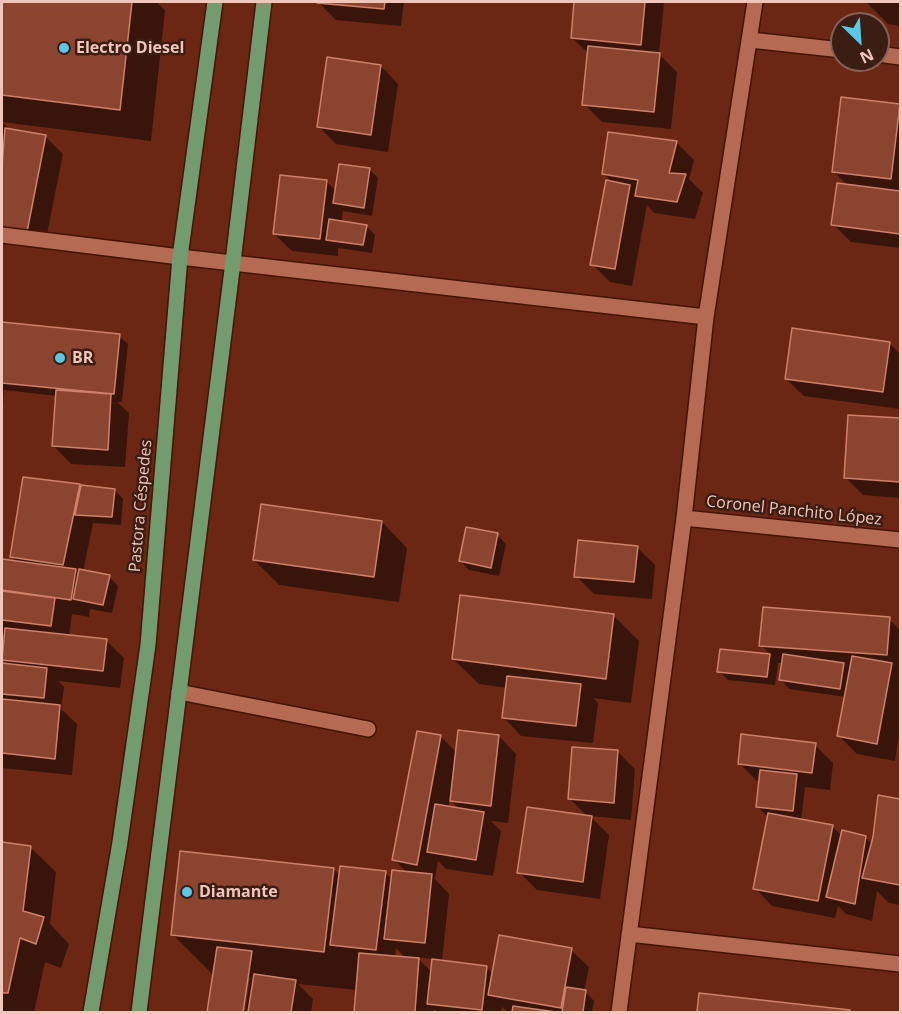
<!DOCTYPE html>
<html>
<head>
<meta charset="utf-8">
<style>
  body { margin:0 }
  #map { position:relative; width:902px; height:1014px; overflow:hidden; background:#6b2713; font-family:"Open Sans",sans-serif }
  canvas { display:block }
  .frame { position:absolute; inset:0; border:3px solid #f0c6ba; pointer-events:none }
  .north { position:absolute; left:830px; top:12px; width:60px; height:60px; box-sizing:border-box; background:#3b1d14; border:2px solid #836156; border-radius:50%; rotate:155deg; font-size:16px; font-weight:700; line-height:24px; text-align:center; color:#f0c6ba }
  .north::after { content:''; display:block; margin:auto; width:21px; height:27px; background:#59c8e4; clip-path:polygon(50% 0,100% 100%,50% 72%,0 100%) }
</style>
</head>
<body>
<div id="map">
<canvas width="902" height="1014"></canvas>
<div class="frame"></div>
<div class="north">N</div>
</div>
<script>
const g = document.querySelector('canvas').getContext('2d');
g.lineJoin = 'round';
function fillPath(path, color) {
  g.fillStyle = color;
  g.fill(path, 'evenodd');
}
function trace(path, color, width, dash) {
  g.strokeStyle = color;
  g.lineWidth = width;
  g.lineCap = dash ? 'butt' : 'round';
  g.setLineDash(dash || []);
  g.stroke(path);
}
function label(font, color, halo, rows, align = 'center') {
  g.font = font + ' "Open Sans",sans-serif';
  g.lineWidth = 5;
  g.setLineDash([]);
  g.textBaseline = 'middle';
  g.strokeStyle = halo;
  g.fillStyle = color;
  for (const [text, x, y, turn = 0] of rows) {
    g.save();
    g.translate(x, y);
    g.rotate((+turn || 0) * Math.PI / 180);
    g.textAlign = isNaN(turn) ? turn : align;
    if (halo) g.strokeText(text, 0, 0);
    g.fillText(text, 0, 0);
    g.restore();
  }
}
fillPath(new Path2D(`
  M2,2H156L165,10L151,141L2,122L8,128V130L45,136L63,154L44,249L15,244L2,231Z
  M318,2H404L401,26L336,20Z
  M576,2H664L659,54L677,72L671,129L602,122L584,104L589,54L572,38Z
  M866,2H900V26L888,24Z
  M381,66L398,84L388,152L336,144L318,126Z
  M842,99L900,106V248L851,242L833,224L847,185L834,172Z
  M676,142L694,160L689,179L703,193L695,219L654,213L647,205L632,286L610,282L592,264L613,183L603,173Z
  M370,170L378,178L372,216L343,211L341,223L366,226L375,235L372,253L338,248V256L292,251L274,234L326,181L336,191Z
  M2,324L119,336L128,344L122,402H117L129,413L125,467L71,464L54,446L57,396L4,390L2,421Z
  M889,343L900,354V409L804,396L786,379Z
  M849,416L900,420V498L863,495L845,477Z
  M79,486L82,488L115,490L123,499L121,525L93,523L83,572L109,577L118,586L112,613L90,609L89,617L72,614L69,637L106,640L124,658L120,688L58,681L64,687L61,709L77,724L72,775L2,768V665H9L3,660L6,635H2V561L18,563L12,557Z
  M382,522L407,548L399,602L279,585L254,560Z
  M497,535L506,544L499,576L469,570L460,561Z
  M637,547L655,565L652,599L594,594L576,576Z
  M613,615L639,641L631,703L593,698L598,703L593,743L521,736L504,718L507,688L479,684L453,659Z
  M889,619L900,630V672H899L900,673V729L895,761L857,754L839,736L846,697L789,689L781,680L783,663H778L775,685L728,680L719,671L722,651L772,656L761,645Z
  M440,736L457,753L499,736L516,754L508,823L491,821L501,831L493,876L446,869L438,861L435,879L449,894L442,962L487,967L493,974L571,950L589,967L584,991L594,1001L592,1012H508L502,1007L501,1012H437L434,1009V1012H356L358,990L298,984L313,999L311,1012H245L250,978H247L242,1012H208L214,974H212L172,934L334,869L340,876L385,873L393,880L407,873L394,859ZM450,799L460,810L448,808ZM396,948L406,958H395ZM416,957L433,959L432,972Z
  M815,745L833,763L830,790L805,787L801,821L832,826L842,836L865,837L873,845L879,797L900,801V905L889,903L877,891L872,921L846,914L838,906L835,918L772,906L755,888L769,816H767L758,807L760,781H757L739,763Z
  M617,751L635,769L631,820L590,816L609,835L600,899L537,890L519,872L588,817L569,798Z
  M2,843L30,847L56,872L50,924L69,944L61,968L45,962L34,1012H2Z
  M700,994L850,1012H698Z`), '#0007');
const building = new Path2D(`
  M2,2H132L120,110L2,95Z
  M317,2H385L384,9L317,3Z
  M574,2H645L641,45L571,38Z
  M588,46L660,53L654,112L582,105Z
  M327,57L381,65L371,135L317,127Z
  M841,97L900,104L891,179L832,172Z
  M5,128L46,135L27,232L2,228V166Z
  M608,132L677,141L669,173L686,174L677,202L635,196L638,180L602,174Z
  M339,164L370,168L364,208L333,203Z
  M280,175L327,180L320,239L273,234Z
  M606,180L630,185L615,269L590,265Z
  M837,183L900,191V234L831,225Z
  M329,219L367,225L363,245L326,240Z
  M2,322L120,334L114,394L2,383Z
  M792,328L890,342L883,392L785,379Z
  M56,390L111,394L108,450L52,446Z
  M848,415L900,418V482L844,478Z
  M23,477L80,484L63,565L10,557Z
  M81,485L115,489L112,517L75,515Z
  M261,504L382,521L374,577L253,560Z
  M466,527L498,533L491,568L459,561Z
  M578,540L638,546L634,582L574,577Z
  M2,559L76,569L71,600L2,590Z
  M79,569L110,575L103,605L73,599Z
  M2,591L55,598L51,626L2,620Z
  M460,595L614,614L606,679L452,659Z
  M763,607L890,617L887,655L759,646Z
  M5,628L107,639L103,671L2,660Z
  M720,649L770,654L767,677L717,672Z
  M783,654L844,663L840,689L779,680Z
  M852,656L892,663L877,744L837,736Z
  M2,663L47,668L44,698L2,694Z
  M507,676L581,684L576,726L502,718Z
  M2,699L60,705L55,759L2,753Z
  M458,730L499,735L491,806L450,801Z
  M417,731L441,735L417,865L392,860Z
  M741,734L816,743L812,773L738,764Z
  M572,747L618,750L614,803L568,799Z
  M760,770L797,774L793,811L756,807Z
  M878,795L900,799V885L862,878L873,837Z
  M435,804L484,812L476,860L427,852Z
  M527,807L592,816L583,882L517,873Z
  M768,813L833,825L818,901L753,889Z
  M842,830L866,836L855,904L826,897Z
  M2,842L31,846L23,911L44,917L36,944L20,938L8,993H2Z
  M180,851L334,868L324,952L171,935Z
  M340,866L386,871L376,950L330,945Z
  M392,870L432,874L425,943L384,939Z
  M499,935L572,948L561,1008L488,995Z
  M217,947L252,951L243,1012H207Z
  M359,953L419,958L415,1012H354Z
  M432,959L487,966L482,1010L427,1004Z
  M254,974L296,980L291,1012H248Z
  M566,987L586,990L583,1012H562Z
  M699,993L850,1010V1012H697Z
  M513,1006L556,1012H512Z`);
fillPath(building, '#8b442f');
trace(building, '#ce806a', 1.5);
const minor = new Path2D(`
  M750,40L842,50
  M878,54L900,57
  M2,235L180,257L706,317
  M684,518L900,540
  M179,692L368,729
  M629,934L900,964
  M619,1012L684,518L706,317L755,2`);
const major = new Path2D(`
  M91,1012L120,842L148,645L180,257L215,2
  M139,1012L233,262L264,2`);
trace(minor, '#461304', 18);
trace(major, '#461304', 18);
trace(minor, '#b56a54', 15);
trace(major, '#739c6e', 15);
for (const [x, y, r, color] of [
  [64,48,6,"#59c8e4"],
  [60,358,6,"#59c8e4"],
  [187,892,6,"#59c8e4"]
]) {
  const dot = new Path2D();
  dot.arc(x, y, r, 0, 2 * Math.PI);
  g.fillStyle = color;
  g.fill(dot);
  trace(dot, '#3b1d14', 2);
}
label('bold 16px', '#f0c6ba', '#3b1d14', [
  ["Electro Diesel",76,48],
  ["BR",72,358],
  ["Diamante",199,892]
], 'left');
label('16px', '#f0c6ba', '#3b1d14', [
  ["Pastora Céspedes",141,506,-85],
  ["Coronel Panchito López",794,511,6]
]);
</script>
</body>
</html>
